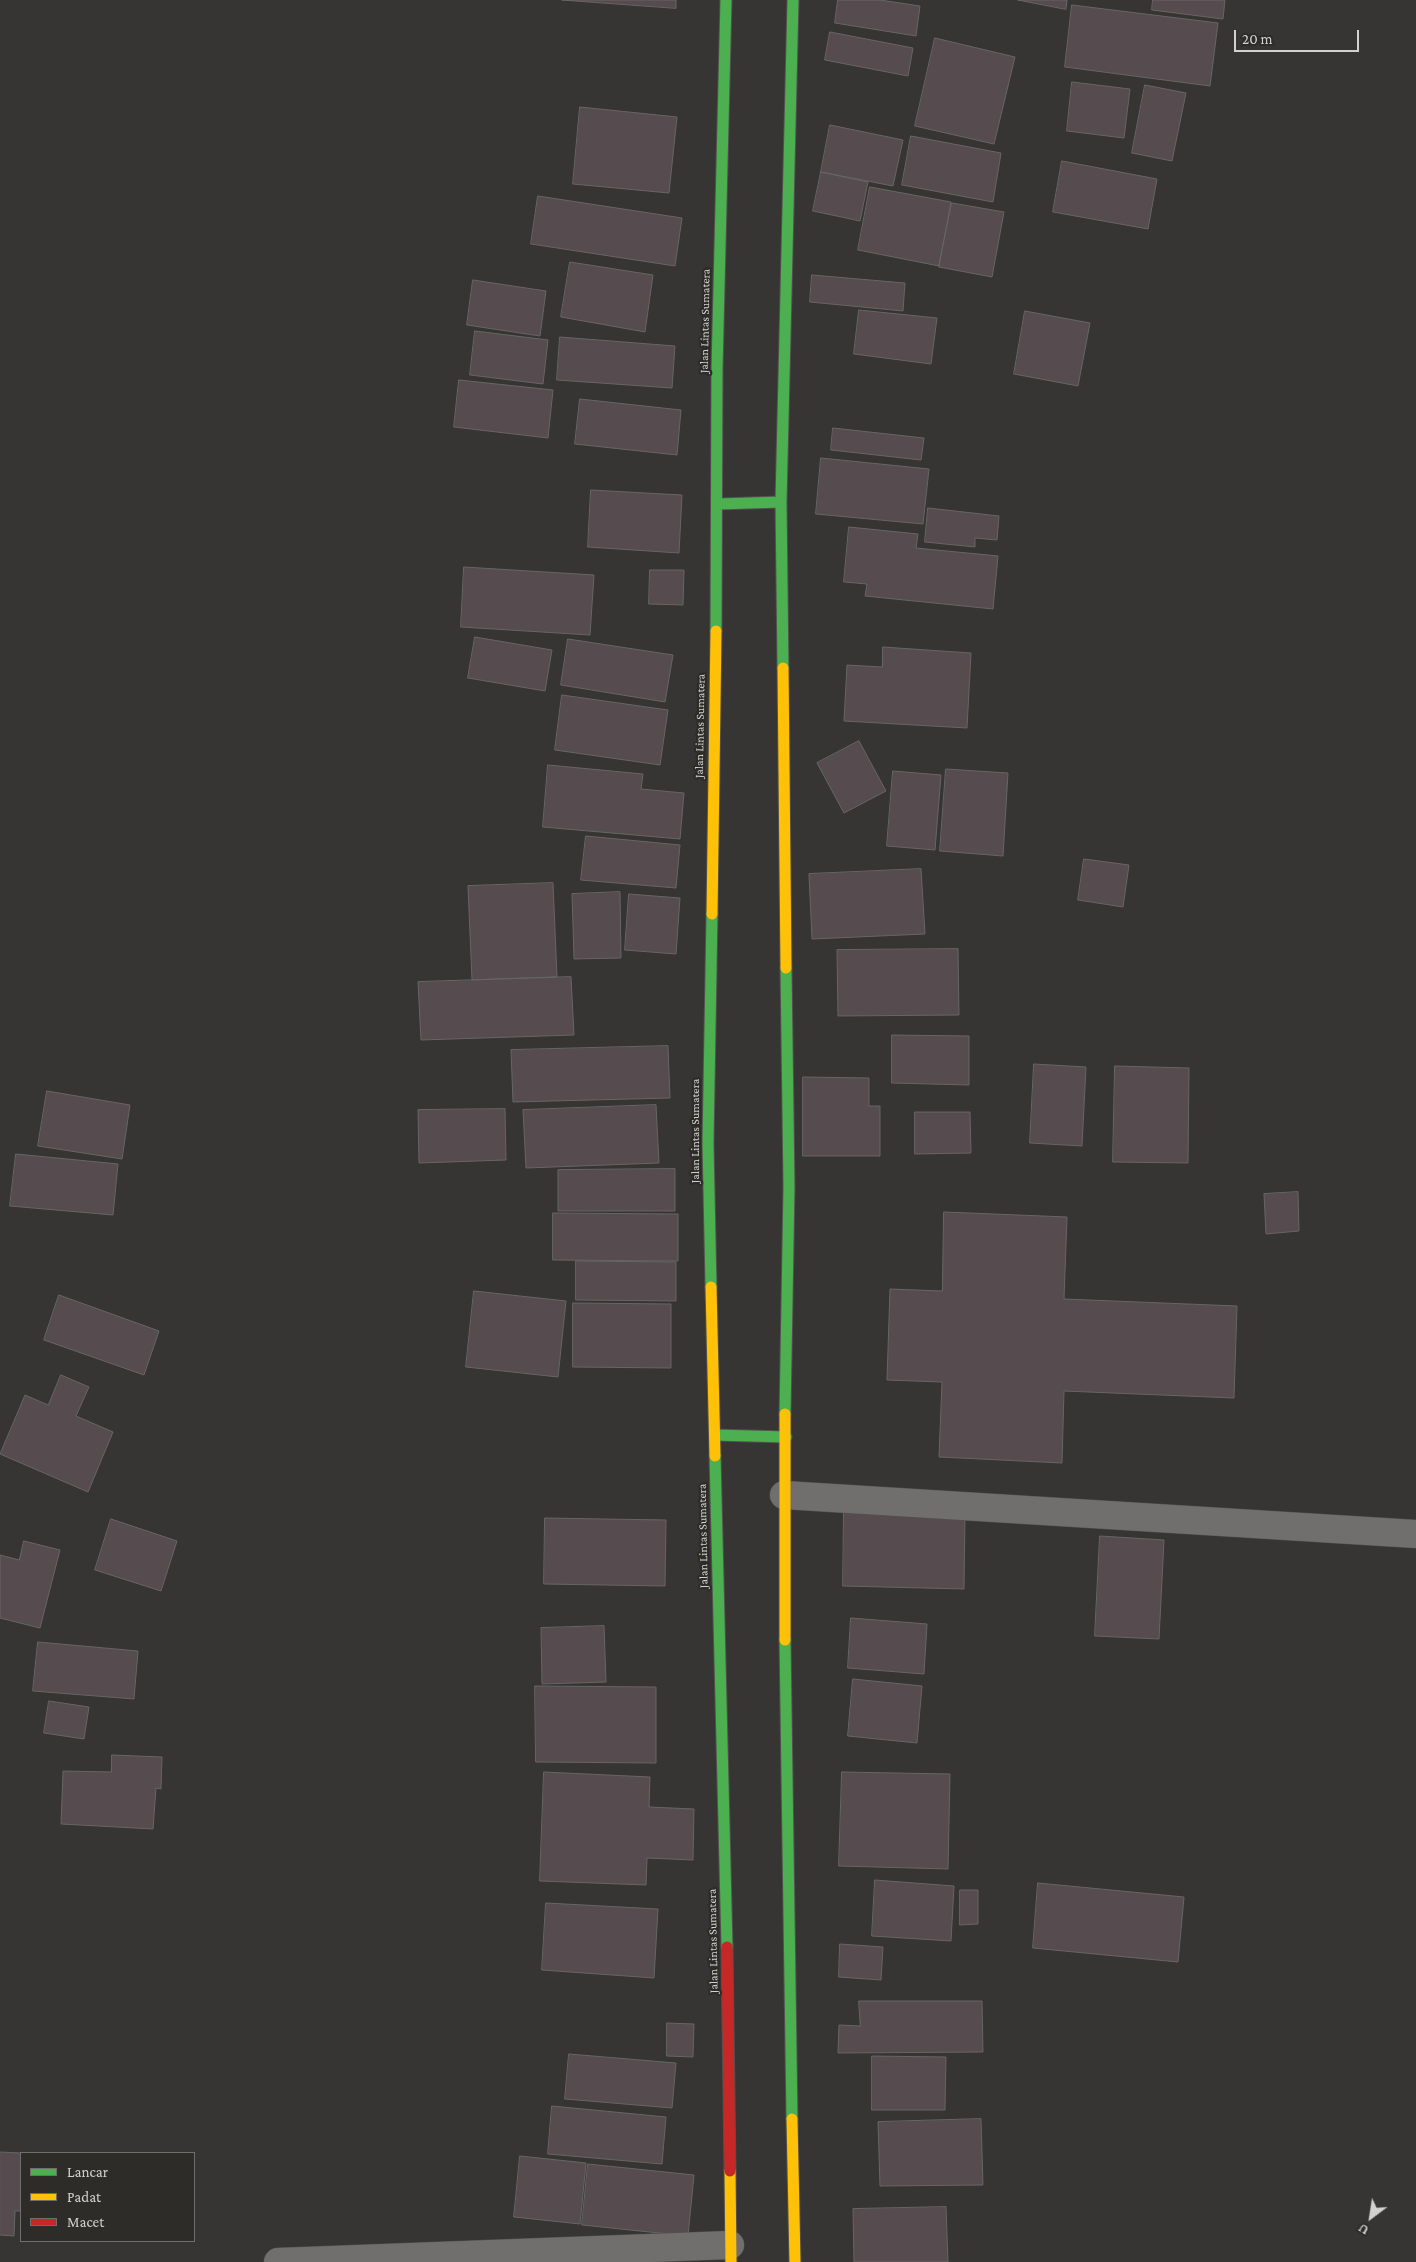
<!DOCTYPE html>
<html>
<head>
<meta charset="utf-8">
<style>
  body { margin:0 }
  #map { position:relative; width:1416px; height:2262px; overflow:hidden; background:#373533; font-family:"Crimson Pro",serif }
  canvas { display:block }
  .legend { position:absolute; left:20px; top:2152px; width:175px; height:90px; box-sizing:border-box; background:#2e2c28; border:1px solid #706e6a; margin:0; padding:6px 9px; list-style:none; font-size:15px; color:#d2d1ce }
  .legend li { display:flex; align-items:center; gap:10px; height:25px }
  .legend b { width:25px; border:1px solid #706e6a }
  .north { position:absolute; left:1346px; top:2192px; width:50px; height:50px; -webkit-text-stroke:4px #2e2c28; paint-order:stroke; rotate:211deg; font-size:14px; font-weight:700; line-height:20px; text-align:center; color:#d2d1ce }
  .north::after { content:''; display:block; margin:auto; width:18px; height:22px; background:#d2d1ce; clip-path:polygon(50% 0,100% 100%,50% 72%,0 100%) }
  .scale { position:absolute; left:1234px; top:30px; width:125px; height:22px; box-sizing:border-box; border:2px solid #d2d1ce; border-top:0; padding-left:6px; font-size:15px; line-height:18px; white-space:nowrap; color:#d2d1ce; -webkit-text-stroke:4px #2e2c28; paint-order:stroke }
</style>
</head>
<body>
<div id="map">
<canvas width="1416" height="2262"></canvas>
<ul class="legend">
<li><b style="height:6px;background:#4caf50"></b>Lancar</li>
<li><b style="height:6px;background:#ffc107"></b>Padat</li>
<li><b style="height:6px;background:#c62828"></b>Macet</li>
</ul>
<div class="north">U</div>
<div class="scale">20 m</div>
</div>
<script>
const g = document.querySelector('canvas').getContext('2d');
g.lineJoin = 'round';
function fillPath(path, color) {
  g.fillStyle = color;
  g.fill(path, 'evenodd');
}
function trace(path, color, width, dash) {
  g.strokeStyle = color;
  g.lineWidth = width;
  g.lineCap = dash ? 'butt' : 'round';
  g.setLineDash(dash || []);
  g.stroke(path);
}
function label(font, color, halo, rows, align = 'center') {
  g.font = font + ' "Crimson Pro",serif';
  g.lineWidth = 4.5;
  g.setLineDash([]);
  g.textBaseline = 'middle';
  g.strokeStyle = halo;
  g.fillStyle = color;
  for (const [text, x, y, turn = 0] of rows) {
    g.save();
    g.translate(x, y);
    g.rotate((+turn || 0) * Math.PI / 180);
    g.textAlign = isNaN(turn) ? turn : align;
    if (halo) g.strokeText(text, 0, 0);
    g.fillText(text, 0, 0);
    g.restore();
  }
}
const building = new Path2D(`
  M562,0H676V8Z
  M838,0H880L920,6L916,36L835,23Z
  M1018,0H1067L1066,9Z
  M1153,0H1225L1223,19L1152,10Z
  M1072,5L1218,23L1210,86L1065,67Z
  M830,32L913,48L908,76L825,60Z
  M935,38L1015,57L994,144L915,126Z
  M1072,82L1130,89L1124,138L1067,131Z
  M1145,85L1186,93L1172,161L1132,153Z
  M580,107L677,117L669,193L573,184Z
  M830,125L903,140L893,186L821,172Z
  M911,136L1001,153L993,202L902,185Z
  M1062,161L1157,179L1148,229L1053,212Z
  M821,172L868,182L860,221L813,211Z
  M870,187L951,202L939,266L858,250Z
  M538,196L682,218L675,266L531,244Z
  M952,203L1004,212L992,277L939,267Z
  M570,262L653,275L645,332L561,317Z
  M812,275L905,283L903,311L810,302Z
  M473,280L546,291L540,336L467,325Z
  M859,310L937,318L931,364L854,354Z
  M1025,311L1090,323L1078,386L1014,374Z
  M475,331L548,340L543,384L470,375Z
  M560,337L675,346L672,388L557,380Z
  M459,380L553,390L548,438L454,427Z
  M580,399L681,410L677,455L575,444Z
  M833,428L924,438L921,460L831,450Z
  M821,458L929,469L923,524L816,514Z
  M591,490L682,495L679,553L588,547Z
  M928,508L999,516L997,540L975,538V547L925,542Z
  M849,527L918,534L916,548L998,556L993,609L865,596L867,584L844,582Z
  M464,567L594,575L590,635L461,627Z
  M650,570H684L683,605L649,604Z
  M475,637L552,650L545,691L468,678Z
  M568,639L673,655L665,702L561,685Z
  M883,647L971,653L967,728L844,721L847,665L882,667Z
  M562,695L668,710L660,765L555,750Z
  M859,741L886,791L844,813L817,763Z
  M548,765L643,774L641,789L684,793L680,839L543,827Z
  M946,769L1008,773L1003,856L940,851Z
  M893,771L941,775L935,850L887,846Z
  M586,836L680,845L676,888L581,880Z
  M1084,859L1129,865L1123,907L1078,900Z
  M921,869L925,934L812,939L809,874Z
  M553,883L557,977L472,980L468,886Z
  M620,892L621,958L574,959L572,894Z
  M629,894L680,898L676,954L625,950Z
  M958,949L959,1015L838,1016L837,950Z
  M571,977L574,1035L421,1040L418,982Z
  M892,1035L969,1036V1085L892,1083Z
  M668,1046L670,1098L513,1102L511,1050Z
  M1034,1064L1086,1067L1082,1146L1030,1143Z
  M1115,1066L1189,1068L1188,1163L1113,1162Z
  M803,1077L869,1078V1106H880V1156H803Z
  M47,1091L130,1105L122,1159L38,1146Z
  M656,1105L659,1163L526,1168L523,1110Z
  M505,1109L506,1160L419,1163L418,1110Z
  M915,1112H970L971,1153L915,1154Z
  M16,1154L118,1164L113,1215L10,1206Z
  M675,1169V1211H558V1170Z
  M1298,1192L1299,1231L1266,1234L1264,1194Z
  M944,1212L1067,1217L1064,1299L1237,1306L1234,1398L1064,1391L1062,1463L939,1457L942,1382L887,1380L890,1289L942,1291Z
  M553,1213L678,1214V1261L553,1260Z
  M576,1261L676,1262V1301L576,1300Z
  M474,1291L566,1301L558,1377L466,1367Z
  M59,1295L159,1331L144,1375L44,1340Z
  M573,1303L671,1304V1368L573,1367Z
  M61,1375L89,1387L76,1416L113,1432L88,1492L0,1454L25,1395L48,1405Z
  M844,1509L965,1512L964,1589L843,1586Z
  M545,1518L666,1520L665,1586L544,1584Z
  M111,1519L177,1541L161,1591L95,1570Z
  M1100,1536L1164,1540L1159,1639L1095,1636Z
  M24,1541L60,1550L40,1628L0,1618V1555L19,1560Z
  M851,1618L927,1624L924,1674L848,1668Z
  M604,1626L606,1682L542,1684L541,1628Z
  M38,1642L138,1651L134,1699L33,1691Z
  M853,1679L922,1686L917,1743L848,1736Z
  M535,1686L656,1687V1763L536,1762Z
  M49,1701L89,1707L84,1739L44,1733Z
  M112,1755L162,1757L161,1789L156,1788L153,1829L61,1824L63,1771L111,1772Z
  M544,1772L650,1777L649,1807L694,1809L693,1860L647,1858L646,1885L540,1881Z
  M842,1772L950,1774L948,1869L839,1866Z
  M875,1880L954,1886L951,1941L872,1936Z
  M1038,1883L1184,1897L1178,1962L1033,1948Z
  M960,1890H978V1924L960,1925Z
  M546,1903L658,1909L654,1978L542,1970Z
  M840,1944L883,1947L881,1980L839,1977Z
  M859,2001H982L983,2052L838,2053L839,2025L860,2026Z
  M667,2023L694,2024L693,2057L667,2056Z
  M569,2054L676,2063L672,2108L565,2099Z
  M872,2056L946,2057L945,2110H872Z
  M552,2106L666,2117L662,2164L548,2154Z
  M981,2119L983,2185L880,2186L878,2122Z
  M0,2152L21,2153V2211H15L14,2236L0,2235Z
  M520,2156L586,2163L580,2224L514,2217Z
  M588,2164L694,2175L688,2236L582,2225Z
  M946,2207L948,2262H854L853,2209Z`);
fillPath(building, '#564c50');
trace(building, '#676565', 1);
const street = new Path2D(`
  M784,1495L1416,1534
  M278,2262L730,2245`);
const fast = new Path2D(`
  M718,504L781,502
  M716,631L717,369L726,0
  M783,668L781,502L793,0
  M711,1287L708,1143L712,914
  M785,1414L789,1187L786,968
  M715,1435L786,1437
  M715,1456L727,1947
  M785,1640L792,2119`);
const slow = new Path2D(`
  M783,668L786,968
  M712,914L716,631
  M711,1287L715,1456
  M785,1640V1414
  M792,2119L795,2262
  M730,2171L731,2262`);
const jam = new Path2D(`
  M727,1947L730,2171`);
trace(street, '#52514e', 29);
trace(fast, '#52514e', 13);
trace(slow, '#52514e', 13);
trace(jam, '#52514e', 13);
trace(street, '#706f6e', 28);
trace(fast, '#4caf50', 11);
trace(slow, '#ffc107', 11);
trace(jam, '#c62828', 11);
label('12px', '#d2d1ce', '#2e2c28', [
  ["Jalan Lintas Sumatera",705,321,-89],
  ["Jalan Lintas Sumatera",700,726,-89],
  ["Jalan Lintas Sumatera",695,1131,-90],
  ["Jalan Lintas Sumatera",703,1536,-91],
  ["Jalan Lintas Sumatera",713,1941,-91]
]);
</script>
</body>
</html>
